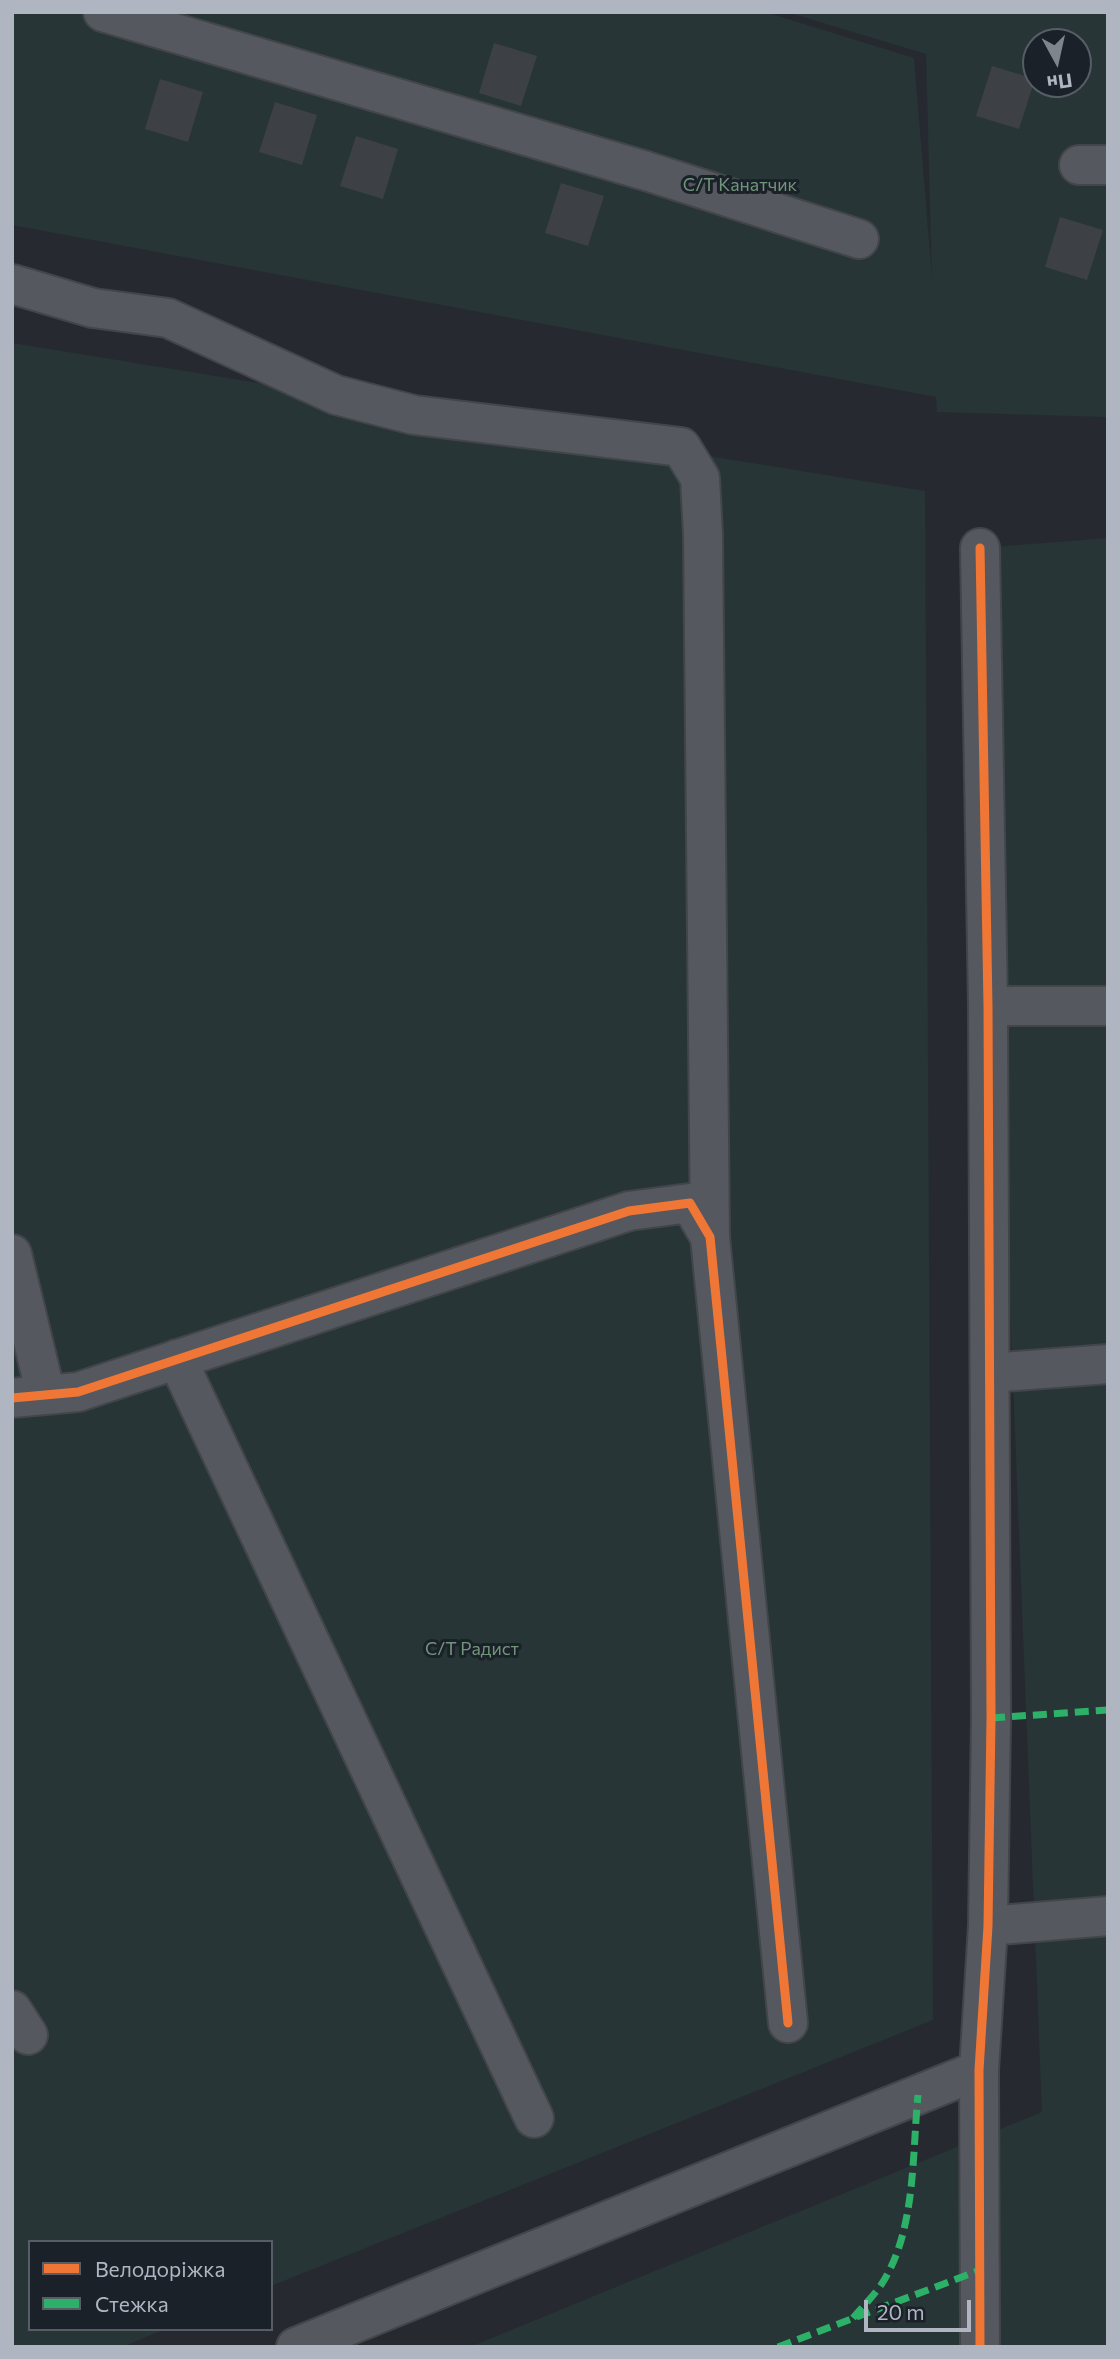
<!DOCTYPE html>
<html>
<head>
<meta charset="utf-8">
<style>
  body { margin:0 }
  #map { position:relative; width:1120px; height:2359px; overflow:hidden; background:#262a30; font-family:Commissioner,sans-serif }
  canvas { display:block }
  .frame { position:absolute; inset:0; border:14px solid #afb6c1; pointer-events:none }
  .legend { position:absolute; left:28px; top:2240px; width:245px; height:91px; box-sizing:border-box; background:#1b2129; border:2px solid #565d66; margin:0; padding:9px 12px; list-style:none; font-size:21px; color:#afb6c1 }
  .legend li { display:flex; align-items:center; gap:14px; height:35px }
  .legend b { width:35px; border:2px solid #565d66 }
  .north { position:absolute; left:1022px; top:28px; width:70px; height:70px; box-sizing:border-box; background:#1b2129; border:2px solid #565d66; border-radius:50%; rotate:172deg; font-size:19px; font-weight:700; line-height:28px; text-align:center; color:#afb6c1 }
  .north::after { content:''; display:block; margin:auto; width:24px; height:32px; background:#7f858e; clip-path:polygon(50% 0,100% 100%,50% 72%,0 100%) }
  .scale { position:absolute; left:864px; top:2300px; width:107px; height:32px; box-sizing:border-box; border:4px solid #afb6c1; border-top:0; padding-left:9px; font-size:21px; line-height:24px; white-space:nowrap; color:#afb6c1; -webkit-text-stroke:5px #1b2129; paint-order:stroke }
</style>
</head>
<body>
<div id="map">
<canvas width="1120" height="2359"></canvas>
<div class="frame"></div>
<ul class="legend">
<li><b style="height:9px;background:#f07635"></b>Велодоріжка</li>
<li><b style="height:9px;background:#2db169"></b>Стежка</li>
</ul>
<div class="north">Пн</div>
<div class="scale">20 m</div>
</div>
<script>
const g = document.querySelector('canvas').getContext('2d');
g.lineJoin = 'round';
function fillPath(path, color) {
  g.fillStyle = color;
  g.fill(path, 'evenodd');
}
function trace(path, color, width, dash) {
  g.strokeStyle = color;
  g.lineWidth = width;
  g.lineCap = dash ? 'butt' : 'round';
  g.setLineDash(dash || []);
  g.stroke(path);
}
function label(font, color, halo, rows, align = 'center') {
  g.font = font + ' Commissioner,sans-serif';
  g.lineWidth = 6;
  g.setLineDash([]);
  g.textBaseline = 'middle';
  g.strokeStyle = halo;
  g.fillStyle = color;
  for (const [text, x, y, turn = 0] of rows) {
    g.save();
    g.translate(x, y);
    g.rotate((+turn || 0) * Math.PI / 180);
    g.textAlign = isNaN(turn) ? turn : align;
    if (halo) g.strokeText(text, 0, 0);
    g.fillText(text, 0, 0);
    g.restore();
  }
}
fillPath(new Path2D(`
  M12,12H765L914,58L932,279L926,54L787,12H1108V417L937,412L936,397L12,225ZM1036,42H1078V84H1036Z
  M12,343L925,491L933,2020L271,2286V2242H30V2329H165L122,2347H12Z
  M1108,538V2347H470L1042,2112L980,548Z`), '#273536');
fillPath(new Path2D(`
  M494,43L537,56L521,106L479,93Z
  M992,66L1035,79L1019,129L976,116Z
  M160,79L203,92L188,142L145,129Z
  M275,102L317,115L302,165L259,152Z
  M356,136L398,149L383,199L340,186Z
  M561,183L604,196L588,246L545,233Z
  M1060,217L1103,230L1087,280L1045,267Z`), '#3d4045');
const minor = new Path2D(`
  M103,12L646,171L859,239
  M1079,165H1108
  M12,284L93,308L168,318L336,395L414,415L681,447L700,478L703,535L710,1237
  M988,1006H1108
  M12,1254L46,1395
  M177,1359L534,2118
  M990,1373L1108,1364
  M12,1398L78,1392L629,1211L690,1203L710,1237L788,2023
  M988,1926L1108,1916
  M12,2010L28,2035
  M296,2347L979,2070
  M980,2347L979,2070L988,1926L991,1718L988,1006L980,548`);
trace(minor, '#424549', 42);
trace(minor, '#55585f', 38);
trace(new Path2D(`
  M991,1718L1108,1710
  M853,2318C862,2307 873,2297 881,2285C916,2232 912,2156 918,2095
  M778,2347L980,2270`), '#2db169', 7, [14, 7]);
trace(new Path2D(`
  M12,1398L78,1392L629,1211L690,1203L710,1237L788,2023
  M980,2347L979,2070L988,1926L991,1718L988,1006L980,548`), '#f07635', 9);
label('18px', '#71957a', '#1b2129', [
  ["С/Т Канатчик",740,185],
  ["С/Т Радист",472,1649]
]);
</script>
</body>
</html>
